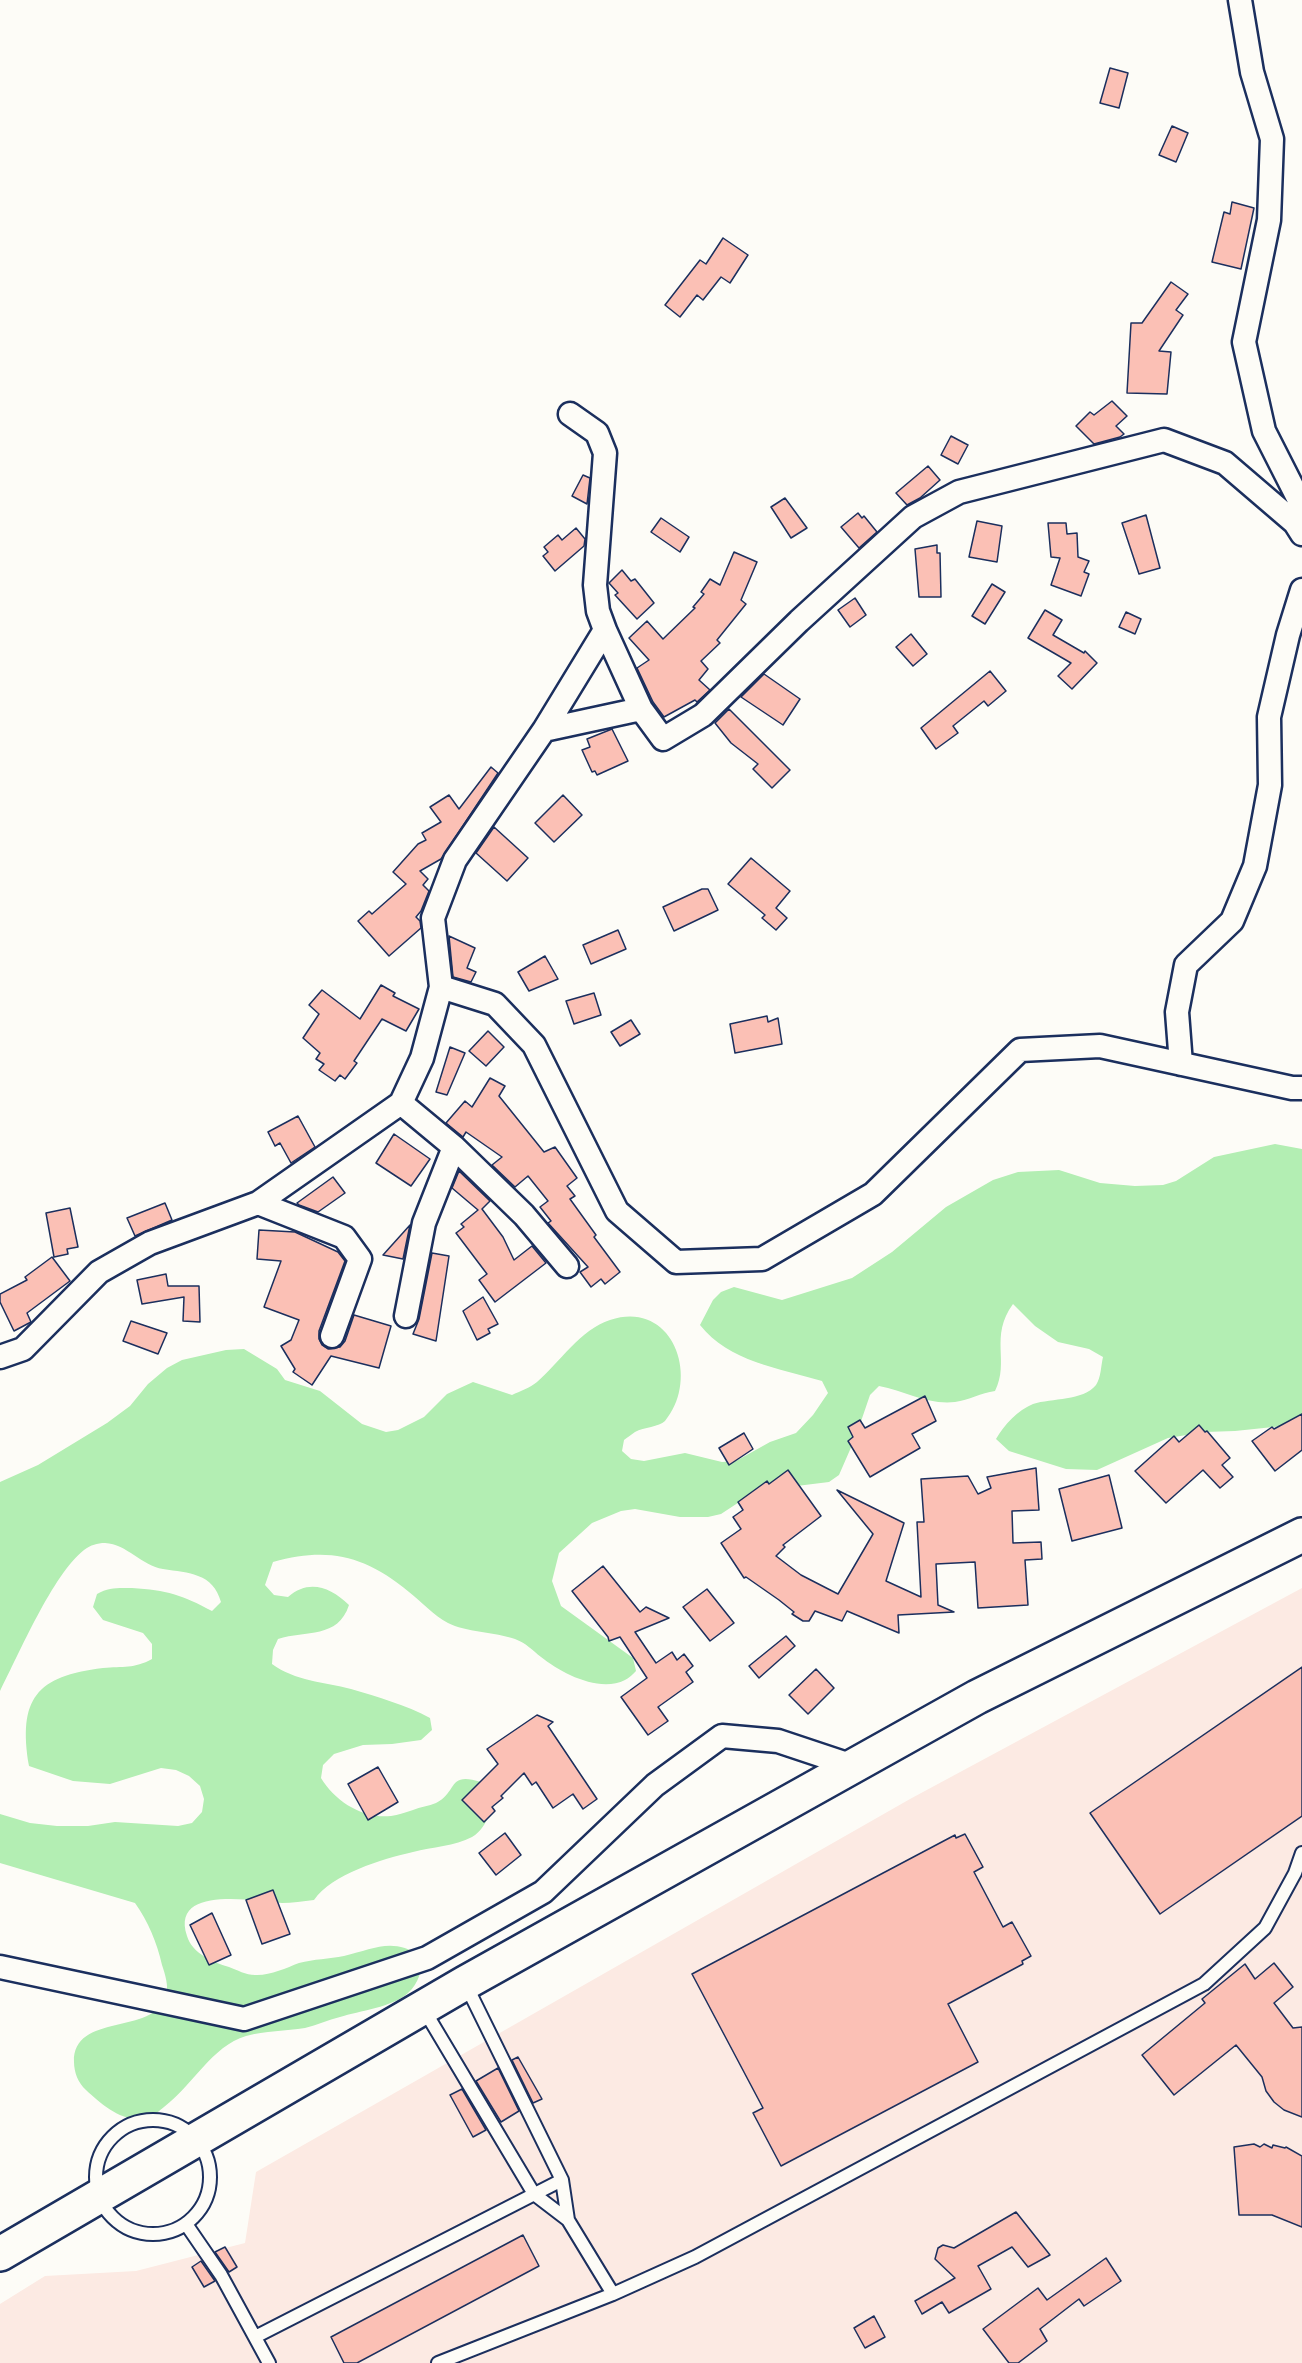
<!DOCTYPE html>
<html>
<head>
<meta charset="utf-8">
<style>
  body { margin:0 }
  canvas { display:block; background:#fdfcf7 }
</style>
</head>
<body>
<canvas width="1302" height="2363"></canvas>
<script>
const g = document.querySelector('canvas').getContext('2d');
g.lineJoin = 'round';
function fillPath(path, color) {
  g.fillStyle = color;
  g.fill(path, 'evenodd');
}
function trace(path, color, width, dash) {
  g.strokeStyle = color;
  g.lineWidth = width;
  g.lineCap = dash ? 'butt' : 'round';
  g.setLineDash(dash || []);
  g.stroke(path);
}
fillPath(new Path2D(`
  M1302,1588V2363H0V2304L45,2276L136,2271L245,2243L256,2172L910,1799Z`), '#fceae3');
fillPath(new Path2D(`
  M1275,1144L1302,1149V1424L1235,1431L1205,1432L1168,1438L1097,1470L1066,1469L1009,1451L996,1439C1004,1425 1018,1410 1033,1404C1052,1398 1083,1401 1096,1385C1101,1378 1101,1365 1103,1357L1089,1349L1058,1342L1035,1326L1013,1304C989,1337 1010,1361 995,1391C981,1393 969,1400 955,1402C927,1405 906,1391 879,1386L870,1395L856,1436L839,1475L829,1482L756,1491L721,1514L708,1517H680L635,1509L621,1511L592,1523L559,1553L552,1581L561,1606L633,1658L636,1671C633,1674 629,1678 625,1680C599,1693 561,1673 541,1657C532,1650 526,1643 515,1639C495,1632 465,1632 448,1623C434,1616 421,1601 409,1592C364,1555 328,1547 273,1562L265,1585L274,1595L288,1597C309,1579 330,1587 349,1605C338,1639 306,1630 278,1639L273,1650L272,1664C295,1681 324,1682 351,1689C378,1697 406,1705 430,1718L432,1730L421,1740L392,1744L363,1745L334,1754L323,1765L321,1778C335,1801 362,1819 391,1816C398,1815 406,1812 413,1810C420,1807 429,1806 436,1803C458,1792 447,1771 481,1782L490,1815C485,1823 481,1832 472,1837C455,1846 432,1847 413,1852C382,1859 332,1874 314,1900C303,1901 292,1903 282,1903C254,1901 170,1885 187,1936C192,1953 212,1962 229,1967C237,1970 246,1975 255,1975C269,1976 286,1968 299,1963C314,1959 329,1959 344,1956C374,1949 392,1937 421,1956C422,1971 419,1983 408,1993C393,2007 359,2011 340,2017C328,2020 317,2025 305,2028C286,2031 265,2031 246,2036C212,2046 192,2086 164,2107C160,2110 155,2115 150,2117C126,2126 102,2105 86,2090C78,2083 74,2072 74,2062C73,2012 154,2036 166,1996C169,1986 165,1974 162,1965C157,1943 148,1921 135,1903L0,1863V1814L30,1823L57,1826H88L115,1822L178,1826L192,1823L202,1812L204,1799L200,1786L189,1776L176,1770L161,1768L110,1784L73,1781L29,1766C18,1699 36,1676 103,1668C123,1666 134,1669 152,1659V1644L143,1633L103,1620L93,1607L97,1594C109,1587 118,1588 132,1588C167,1590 182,1595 212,1611L221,1602C213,1573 189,1573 163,1569C142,1566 127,1544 105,1543C97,1543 91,1545 84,1550C53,1574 19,1654 0,1691V1482L38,1465L107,1423L130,1406L148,1384L167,1368L182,1360L226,1350L244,1349L277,1369L285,1380L320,1391L362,1424L386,1432L398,1430L424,1417L447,1394L473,1382L512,1395C520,1391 530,1388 537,1382C559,1363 581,1329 610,1320C673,1299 701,1378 665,1421C659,1427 644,1427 635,1432C632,1434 628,1437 624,1440L622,1451L631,1459L644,1461L685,1453L722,1462L736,1461L770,1442L796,1433L813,1415L828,1393L822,1381C779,1368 729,1362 700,1325L713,1300L721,1292L734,1287L782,1300L852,1278L892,1252L946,1207L993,1180L1018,1172L1059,1170L1100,1183L1135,1186L1163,1185L1176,1181L1214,1157Z`), '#b3eeb3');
const building = new Path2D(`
  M1110,68L1128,73L1119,108L1100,103Z
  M1172,126L1188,133L1176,162L1159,155Z
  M1232,202L1254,208L1241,269L1212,262L1224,212L1230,214Z
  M723,238L748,255L730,283L721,277L703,300L697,295L680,317L665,305L700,260L706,264Z
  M1171,282L1188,294L1176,310L1183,315L1159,351L1171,352L1167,394L1127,393L1131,323H1142Z
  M1112,401L1127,416L1116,426L1124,434L1120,437L1094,444L1076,426L1090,412L1094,415Z
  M951,436L968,445L958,464L941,455Z
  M928,466L940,480L920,498L907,505L896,493Z
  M583,475L590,478L587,504L572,496Z
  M785,498L807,528L791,538L771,507Z
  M858,513L862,518L864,516L877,532L859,548L841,527Z
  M1146,515L1160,568L1139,574L1122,523Z
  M661,518L689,537L680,552L651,532Z
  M977,521L1002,526L997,562L969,557Z
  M1048,523H1066L1067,534L1077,533L1078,557L1089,561L1084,572L1089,574L1081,596L1051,585L1060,558L1051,557Z
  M576,528L585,539L584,546L555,571L543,556L548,552L544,547L558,535L562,540Z
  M937,545V553H940L941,597H919L915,549Z
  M734,552L757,562L741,600L746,604L717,640L720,643L701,661L708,669L699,680L710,690L697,702L695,700L664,717L653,702L637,668L649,660L629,638L647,621L663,639L695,608L693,607L704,594L701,592L710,579L720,585Z
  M622,570L631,581L635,579L654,603L637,619L615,595L618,593L609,583Z
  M992,584L1005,592L985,624L972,616Z
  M855,598L866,615L850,627L838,610Z
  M1045,610L1062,620L1053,635L1084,653L1085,651L1097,663L1072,689L1058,676L1071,663L1028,638Z
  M1126,612L1141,619L1135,634L1119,627Z
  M911,634L927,654L913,666L896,647Z
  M990,671L1006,691L988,706L984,701L953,726L958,733L936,749L921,728Z
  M764,674L800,699L783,725L741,697Z
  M729,709L790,770L772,788L753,769L758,764L731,743L715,723Z
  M612,729L628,761L597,775L595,771L592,772L582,750L590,747L587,739Z
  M491,767L498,773L441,859L420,871L428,879L423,885L429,891L421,911L416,917L420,921L421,928L389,956L358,921L369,911L372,914L406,884L393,872L418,844L426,840L422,833L441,822L430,807L449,795L459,809Z
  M563,795L582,815L554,842L535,823Z
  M494,827L528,858L507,881L476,853Z
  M751,858L790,891L776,908L787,918L776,930L762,918L765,915L728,884Z
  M702,889H708L718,910L674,931L663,907Z
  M618,930L626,949L591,964L583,945Z
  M449,936L475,948L467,968L476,972L471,982L453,977Z
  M545,956L558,979L529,991L518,972Z
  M381,985L395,993L393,996L419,1009L406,1031L382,1019L354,1061L357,1063L345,1079L340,1075L335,1081L319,1070L324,1064L316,1059L320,1053L303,1038L319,1014L309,1005L322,990L360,1019Z
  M594,993L601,1015L574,1024L566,1001Z
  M767,1016L768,1022L778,1018L782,1044L735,1053L730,1024Z
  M631,1020L640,1034L620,1046L611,1032Z
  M488,1031L504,1047L486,1066L469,1051Z
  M450,1047L465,1053L447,1095L436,1092Z
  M490,1078L505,1086L499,1096L544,1152L555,1147L577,1178L567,1186L575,1196L570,1199L596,1235L594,1237L620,1272L605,1284L601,1279L591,1287L580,1272L588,1267L548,1223L551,1221L540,1207L548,1201L528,1176L515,1187L492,1165L502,1157L466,1132L463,1137L446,1123L465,1101L472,1107Z
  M298,1116L315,1147L291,1163L280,1143L275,1146L268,1132Z
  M394,1134L430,1159L411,1186L376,1163Z
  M459,1171L490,1201L482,1209L503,1237L514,1260L532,1246L546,1263L495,1302L479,1280L487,1274L456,1233L464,1227L461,1224L478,1210L452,1188Z
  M333,1177L345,1193L318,1212L299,1205L297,1203Z
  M165,1203L172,1220L135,1236L127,1218Z
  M70,1208L78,1247L67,1249L68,1254L54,1257L46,1213Z
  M410,1225L403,1259L383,1255Z
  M259,1230L295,1232L338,1252L345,1261L319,1331V1339L322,1345L328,1349L340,1347L345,1341L354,1315L391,1326L379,1368L331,1356L312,1385L293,1372L295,1369L281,1346L291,1340L299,1320L264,1307L281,1261L257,1259Z
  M432,1253L449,1256L436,1341L413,1334L419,1319Z
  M52,1257L70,1281L27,1313L31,1322L14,1331L0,1302V1294L27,1280L25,1277Z
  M166,1274L168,1286H199L200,1322L183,1321L184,1297L142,1304L137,1280Z
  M483,1297L498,1324L488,1329L490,1333L477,1340L463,1311Z
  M131,1321L167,1333L158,1354L123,1341Z
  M925,1396L936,1421L912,1434L920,1448L870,1477L848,1441L853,1437L848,1427L860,1420L865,1428Z
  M1302,1414V1450L1275,1471L1252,1441L1272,1427L1274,1429Z
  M1199,1425L1205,1432L1207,1431L1230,1458L1222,1465L1233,1477L1220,1488L1203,1470L1166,1503L1135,1471L1174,1436L1179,1442Z
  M744,1433L753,1449L729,1465L719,1448Z
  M1036,1468L1039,1510L1012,1511L1013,1543L1041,1542L1042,1559L1025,1560L1028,1605L978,1608L975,1562L936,1564L938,1605L954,1612L898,1615L899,1633L847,1611L842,1621L815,1611L809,1621H803L792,1614L794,1612L779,1600L746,1577L744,1578L721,1543L741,1529L733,1517L743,1510L738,1502L767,1481L769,1484L788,1470L821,1516L783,1545L785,1547L776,1556L801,1575L838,1594L873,1534L837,1490L904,1523L886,1581L921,1597L917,1522H924L921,1479L968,1476L978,1494L991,1488L987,1477Z
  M1109,1475L1122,1528L1072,1541L1059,1489Z
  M603,1566L640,1612L646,1607L669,1618L635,1632L656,1663L672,1652L677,1660L684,1654L693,1666L686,1672L693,1682L658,1707L668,1721L648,1735L621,1697L647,1678L620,1637L609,1641L608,1637L572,1591Z
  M707,1589L734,1623L710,1641L683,1607Z
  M786,1636L795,1646L759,1678L749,1666Z
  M1302,1667V1816L1160,1914L1090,1813Z
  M816,1669L834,1688L808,1714L789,1695Z
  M537,1715L553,1722L548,1726L597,1799L583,1809L573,1794L553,1808L536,1782L532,1785L524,1773L501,1796L503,1798L492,1807L495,1811L484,1822L462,1800L498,1764L487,1749Z
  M378,1767L398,1802L368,1820L348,1784Z
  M505,1833L521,1855L496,1875L479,1853Z
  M965,1834L983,1867L974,1872L1003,1927L1012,1922L1031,1956L1022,1961L1023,1964L948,2004L978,2062L781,2166L753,2113L763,2108L692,1974L955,1835L956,1838Z
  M273,1890L290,1934L262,1944L246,1900Z
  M212,1913L231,1955L209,1965L190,1925Z
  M1274,1963L1293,1987L1274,2003L1293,2028L1302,2027V2117L1284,2110L1274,2102L1266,2091L1262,2077L1236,2045L1174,2095L1142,2055L1205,2003L1202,1999L1245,1964L1255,1979Z
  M518,2057L542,2099L533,2103L512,2060Z
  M498,2068L519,2111L501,2122L476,2081Z
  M462,2089L486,2130L473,2137L450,2095Z
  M1254,2144L1260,2147L1264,2144L1272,2148L1273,2145L1285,2148L1286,2147L1302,2156V2227L1272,2215H1239L1234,2147Z
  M1016,2212L1050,2255L1028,2267L1012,2247L978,2266L991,2289L949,2313L942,2302L922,2314L915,2301L955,2278L935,2259L938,2248L943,2245L954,2248Z
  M523,2235L539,2266L357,2363H344L331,2337Z
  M225,2247L237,2267L229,2272L215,2252Z
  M1106,2258L1121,2281L1084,2306L1079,2299L1040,2329L1047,2341L1018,2363H1009L983,2329L1038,2288L1047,2300Z
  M201,2261L215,2281L204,2287L192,2267Z
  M874,2316L885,2337L865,2348L854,2328Z`);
fillPath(building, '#fbc0b5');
trace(building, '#1b2f5e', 1.5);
const service = new Path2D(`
  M465,1983L562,2180L568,2220
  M423,2008L534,2194L568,2220L613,2294L695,2257L1204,1984L1265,1928L1295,1873L1302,1853
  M96 2177a57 57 0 1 1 114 0a57 57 0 1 1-114 0Z
  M186,2224L221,2275L269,2363
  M255,2337L562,2180
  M438,2363L613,2294`);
const minor = new Path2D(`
  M1240,0L1252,72L1272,139L1269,220L1244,342L1264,431L1299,500L1302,512
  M605,630L641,709L663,739L703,715L799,621L913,517L959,492L1164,440L1225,463L1295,523L1302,534
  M544,730L641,709
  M441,987L495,1004L534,1045L617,1211L676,1262L762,1259L873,1194L1020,1050L1100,1046L1292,1088H1302
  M1181,1064L1177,1012L1186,965L1232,921L1255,866L1270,785L1269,717L1288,635L1302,590
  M401,1103L454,1147L524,1215L567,1266
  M258,1203L344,1237L360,1259L332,1336
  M406,1316L424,1223L454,1147
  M0,1357L23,1349L99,1272L150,1243L258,1203L401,1103L422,1058L441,987L433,918L455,860L544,730L605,630L598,611L595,585L605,453L597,433L570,414
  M0,1967L244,2019L427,1958L543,1892L655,1785L722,1736L778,1741L853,1766`);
const secondary = new Path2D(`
  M0,2254L465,1983L977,1697L1302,1535`);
trace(service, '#1b2f5e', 16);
trace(minor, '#1b2f5e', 27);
trace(secondary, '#1b2f5e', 38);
trace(service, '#fdfcf7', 12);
trace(minor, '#fdfcf7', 22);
trace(secondary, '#fdfcf7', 33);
</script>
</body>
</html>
